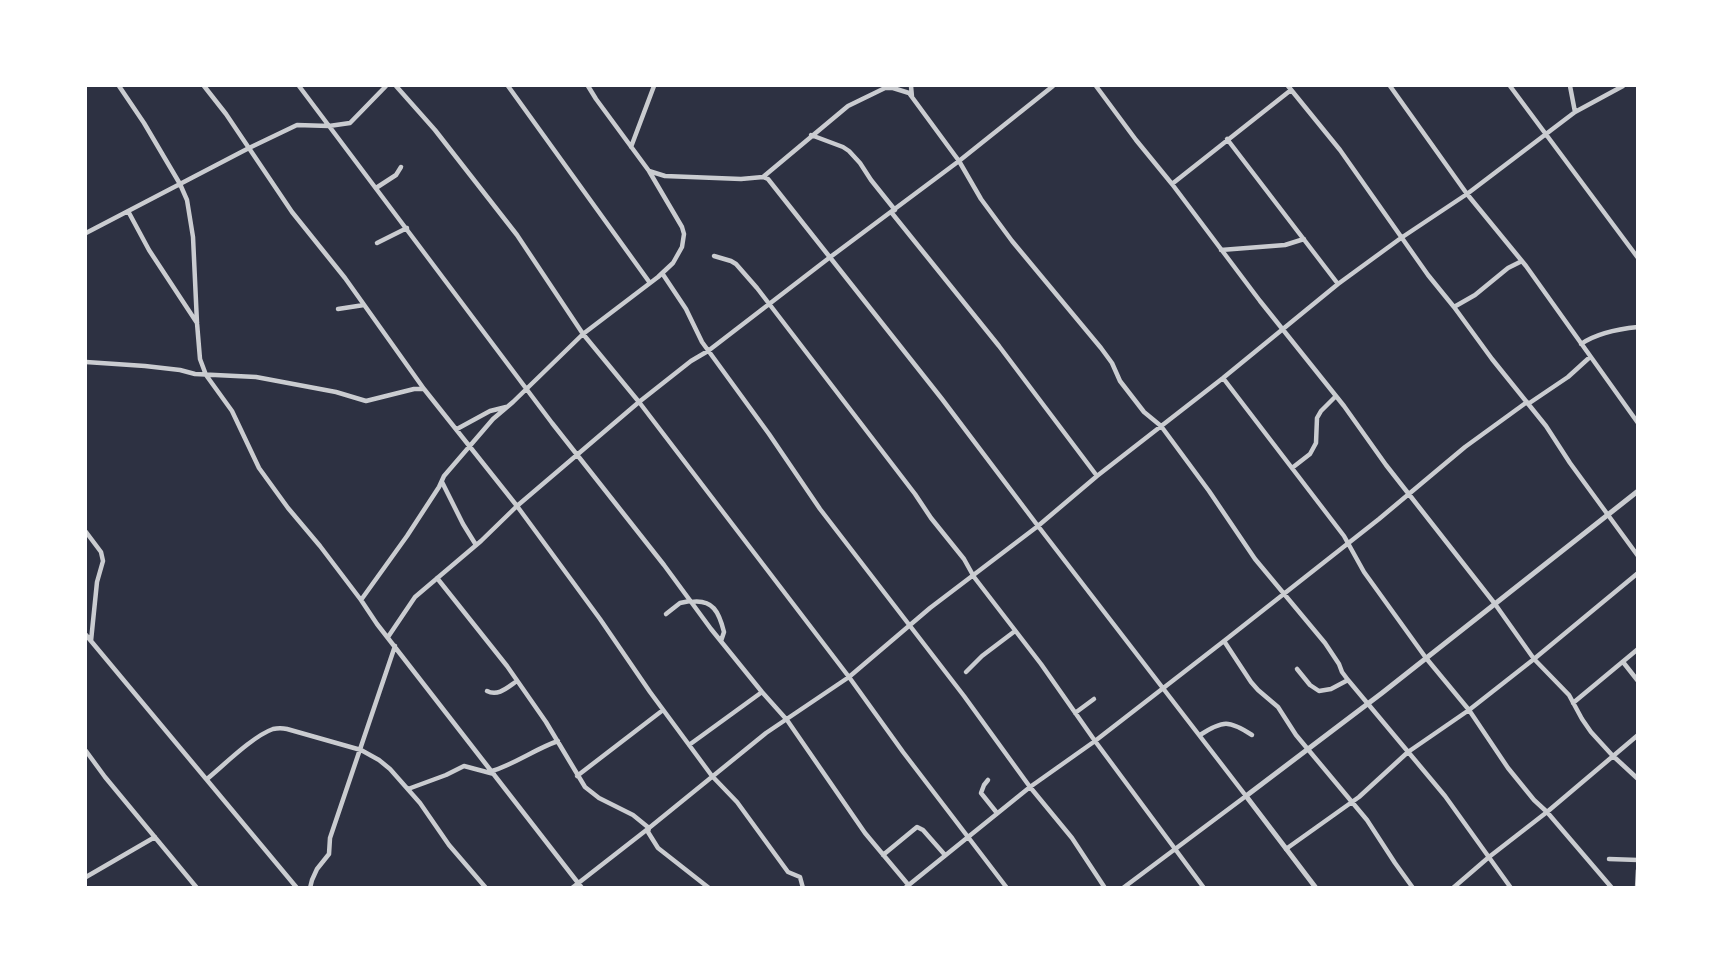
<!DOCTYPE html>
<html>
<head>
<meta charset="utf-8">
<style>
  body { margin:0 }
  #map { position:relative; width:1723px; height:973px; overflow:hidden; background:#2d3142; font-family:"PT Sans Narrow",sans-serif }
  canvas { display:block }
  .frame { position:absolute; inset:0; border:87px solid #fff; pointer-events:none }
</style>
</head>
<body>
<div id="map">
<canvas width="1723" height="973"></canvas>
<div class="frame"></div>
</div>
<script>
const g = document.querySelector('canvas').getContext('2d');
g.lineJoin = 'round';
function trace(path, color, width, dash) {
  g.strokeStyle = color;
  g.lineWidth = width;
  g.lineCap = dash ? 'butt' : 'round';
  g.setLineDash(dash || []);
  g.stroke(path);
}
trace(new Path2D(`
  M119,86L144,123L180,184L187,200L193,237L197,323L200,359L206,375L232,411L259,468L288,508L320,546L361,600L377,624L582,888
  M204,86L226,114L292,212L345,278L424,389L517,506L600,619L650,692L712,776L737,802L788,872L800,877L803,888
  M299,86L552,423L664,565L711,629L762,692L787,720L865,833L911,888
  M396,86L435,130L517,235L583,334L639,402L849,677L903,752L1007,888
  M508,86L650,283
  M588,86L596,99L649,171L665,176L741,179L763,177L768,179L942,399L1038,526L1246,796L1123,888
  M911,86L912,97
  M1096,86L1136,140L1172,184L1260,301L1344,406L1386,465L1495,604L1534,659L1569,695L1582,719L1591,732L1612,755L1638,779
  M1288,86L1340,150L1428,275L1454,307L1492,359L1546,426L1570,463L1638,556
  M1390,86L1467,194L1526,266L1638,423
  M1510,86L1638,258
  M1570,86L1575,112
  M811,135L843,147L849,151L860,163L871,180L895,210
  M1227,139L1338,284
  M631,147L654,86
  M763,177L848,106L885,88H893L909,93L959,161L981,199L1012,241L1101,348L1112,363L1120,381L1144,412L1161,426L1209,491L1255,559L1325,643L1339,664L1342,672L1348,680L1445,796L1511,888
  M1172,184L1291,90
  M376,188L396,175L401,167
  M128,211L149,250L197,323
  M891,212L999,346L1097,476
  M86,233L249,148L297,125L329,126L350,123L386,86
  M377,243L407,228
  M1221,250L1285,245L1304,239
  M714,256L731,261L736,264L757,288L915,494L931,518L964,559L974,577L1041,664L1095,741L1204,888
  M662,273L686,309L702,342L769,434L820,509L964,696L1030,787L1072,838L1105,888
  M1454,307L1475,295L1508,268L1522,261
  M338,309L364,305
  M1581,344C1597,333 1618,329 1638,327
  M86,362L145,366L180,370L195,374L256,377L336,392L366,401L414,389H424
  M1223,378L1344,536L1364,572L1426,658L1469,710L1508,768L1534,800L1547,812L1612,888
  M1528,404L1568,377L1590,357
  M457,429L490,411L506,407
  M1292,468L1310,454L1316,443L1317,418L1321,411L1336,396
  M442,482L463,524L476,545
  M86,532L101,552L103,561L97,582L91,641
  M437,578L507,666L546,722L585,787L599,798L633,815L649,828L648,832L658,848L709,888
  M361,600L407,536L439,487L444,476L493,419L513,402L583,334L658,277L673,263L682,247L684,234L682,227L649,171
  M691,602C713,599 719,612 724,632L721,641
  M666,614L680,603L690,601
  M86,635L297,888
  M388,637L415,597L481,541L517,506L639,402L691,361L708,351L829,258L959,161L1053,86
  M1224,641L1251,682L1258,690L1278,707L1296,735L1367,820L1395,863L1413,888
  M1623,662L1638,681
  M1297,669L1310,685L1319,691L1331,689L1348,680
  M966,672L982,656L1015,631
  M487,691C498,697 508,687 517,681
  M1573,703L1638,649
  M1075,713L1094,699
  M1200,735C1223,720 1229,720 1252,735
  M689,745L762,692
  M86,751L105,777L197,888
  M492,771C515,764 535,749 558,741
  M577,776L663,710
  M207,779C224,765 253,736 273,729C278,728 282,728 287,729L361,750L379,760L390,769L420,803L449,845L486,888
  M988,780L984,785L981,793L997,813
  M408,789L446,775L464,766L494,774
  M1286,849L1359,797L1408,752L1469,710L1534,659L1638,573
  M883,855L917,827L923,830L945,855
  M1609,859L1638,860
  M86,877L155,837
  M310,888L312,880L317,869L329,854L330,838L395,646
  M572,888L649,828L766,733L849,677L930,608L1038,526L1097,476L1223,378L1338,284L1401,238L1467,194L1575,112L1623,86
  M905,888L1030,787L1095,741L1224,641L1379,519L1465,447L1527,402
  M1453,888L1489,857L1547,812L1638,735
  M1637,888L1638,870`), '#caccd0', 4.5);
trace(new Path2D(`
  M1316,888L1246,796L1382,693L1638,491`), '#caccd0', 5);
</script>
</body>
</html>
